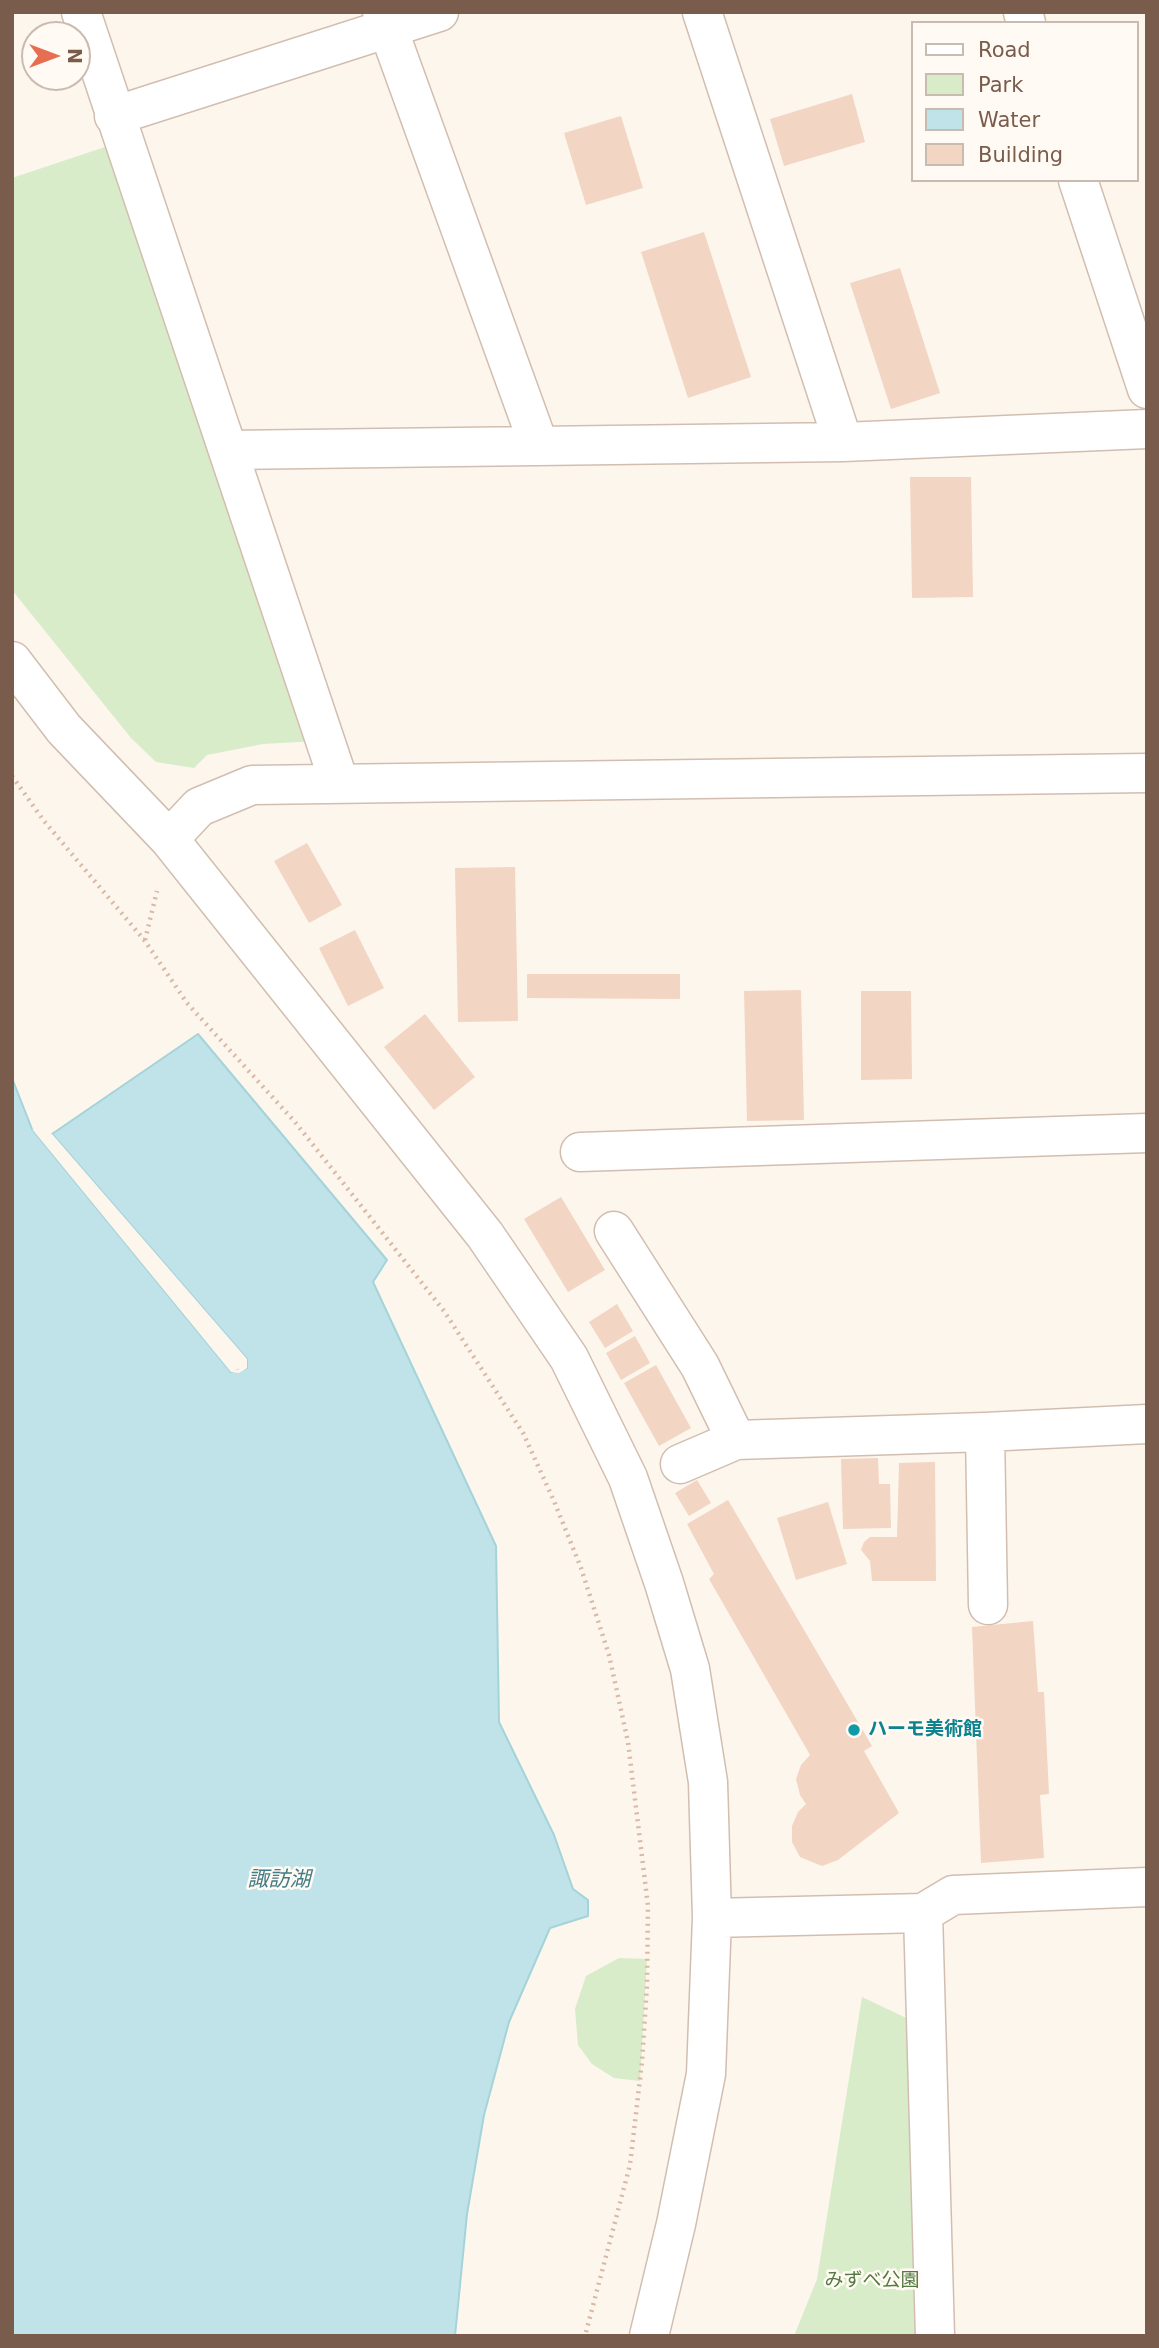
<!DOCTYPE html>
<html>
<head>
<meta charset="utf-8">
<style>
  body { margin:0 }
  #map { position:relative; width:1159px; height:2348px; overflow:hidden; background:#fdf6ec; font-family:"DejaVu Sans",sans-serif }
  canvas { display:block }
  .frame { position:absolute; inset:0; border:14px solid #7a5c4d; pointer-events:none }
  .legend { position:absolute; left:911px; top:21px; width:228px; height:161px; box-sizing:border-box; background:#fffaf3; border:2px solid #cabbb1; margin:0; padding:9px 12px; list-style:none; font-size:21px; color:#7a5c4d }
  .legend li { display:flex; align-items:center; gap:14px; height:35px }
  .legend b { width:35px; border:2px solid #cabbb1 }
  .north { position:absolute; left:21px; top:21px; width:70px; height:70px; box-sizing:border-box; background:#fffaf3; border:2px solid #cabbb1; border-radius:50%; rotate:90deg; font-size:19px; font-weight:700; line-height:28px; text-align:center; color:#7a5c4d }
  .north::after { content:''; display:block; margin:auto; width:24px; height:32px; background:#e76f51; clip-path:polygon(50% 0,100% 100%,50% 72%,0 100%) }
</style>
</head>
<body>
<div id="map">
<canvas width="1159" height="2348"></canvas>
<div class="frame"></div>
<ul class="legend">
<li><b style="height:9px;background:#fff"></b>Road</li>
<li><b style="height:19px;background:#d8ecc9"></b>Park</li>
<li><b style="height:19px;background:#bfe3e8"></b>Water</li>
<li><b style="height:19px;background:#f3d5c3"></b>Building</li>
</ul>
<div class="north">N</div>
</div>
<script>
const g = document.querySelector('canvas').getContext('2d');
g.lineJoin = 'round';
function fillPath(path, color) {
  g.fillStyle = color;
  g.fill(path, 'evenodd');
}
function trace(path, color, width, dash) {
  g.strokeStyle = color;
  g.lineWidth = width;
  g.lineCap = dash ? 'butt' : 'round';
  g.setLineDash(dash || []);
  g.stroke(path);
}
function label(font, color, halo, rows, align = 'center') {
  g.font = font + ' "DejaVu Sans","Noto Sans JP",sans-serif';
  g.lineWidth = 5;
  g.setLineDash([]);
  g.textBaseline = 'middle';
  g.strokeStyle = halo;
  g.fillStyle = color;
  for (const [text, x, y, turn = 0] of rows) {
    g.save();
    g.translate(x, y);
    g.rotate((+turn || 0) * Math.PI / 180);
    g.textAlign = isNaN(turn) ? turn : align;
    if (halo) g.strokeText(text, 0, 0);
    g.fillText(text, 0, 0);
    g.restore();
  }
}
fillPath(new Path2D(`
  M111,145L317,741L263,744L207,755L194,768L156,762L131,738L12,590V178Z
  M619,1958L647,1959L640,2081L614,2078L592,2064L578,2045L575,2009L586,1976Z
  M862,1997L917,2023L929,2336H794L817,2279Z`), '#d8ecc9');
const water = new Path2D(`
  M198,1034L387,1260L373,1282L496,1546L499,1722L554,1835L573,1889L588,1900V1916L550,1928L509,2022L484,2115L467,2214L455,2336H12V1078L32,1129L231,1372L247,1368V1359L52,1134Z`);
fillPath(water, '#bfe3e8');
trace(water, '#a5d3da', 2);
fillPath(new Path2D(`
  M32,1129L38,1130L233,1369L238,1370L243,1366V1360L48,1133L52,1134L247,1359V1368L239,1373L231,1372Z`), '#fdf6ec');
fillPath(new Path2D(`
  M852,94L865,142L784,166L770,119Z
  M621,116L643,188L586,205L564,133Z
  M704,232L751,377L688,398L641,252Z
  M900,268L940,393L891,409L850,283Z
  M910,477H971L973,597L912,598Z
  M307,843L342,905L309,923L274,861Z
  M515,867L518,1021L458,1022L455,868Z
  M355,930L384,988L348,1006L319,948Z
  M527,974H680V999L527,998Z
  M801,990L804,1120L747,1121L744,991Z
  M861,991H911L912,1079L861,1080Z
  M425,1014L475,1077L434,1110L384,1047Z
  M561,1197L605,1270L568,1292L524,1219Z
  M617,1304L633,1331L605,1348L589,1322Z
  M635,1336L650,1363L621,1380L606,1353Z
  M656,1365L691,1428L659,1446L624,1383Z
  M878,1458L879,1484H890L891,1528L843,1529L841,1459Z
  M935,1462L936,1581H872L870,1561L861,1550L864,1542L870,1537H897L899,1463Z
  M697,1480L711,1503L689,1516L675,1493Z
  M728,1500L872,1746L864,1751L899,1813L838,1860L822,1866L800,1857L792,1842V1826L798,1812L806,1804L800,1795L796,1779L801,1765L810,1755L709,1579L714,1574L687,1524Z
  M828,1502L847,1564L796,1580L777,1518Z
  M1033,1621L1038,1692H1044L1049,1794L1040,1795L1044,1858L981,1863L972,1627Z`), '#f3d5c3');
const minor = new Path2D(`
  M81,12L339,782
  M382,12L539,446
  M702,12L843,442
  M1023,12L1026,23
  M114,116L439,12
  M1078,180L1147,389
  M228,450L843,442L1147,429
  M12,661L64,729L169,839L485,1235L569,1358L628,1478L664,1583L690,1669L708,1782L712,1918L706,2074L676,2224L649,2336
  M169,839L199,807L252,785L1147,773
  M580,1152L1147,1133
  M614,1231L700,1366L736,1440
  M985,1432L988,1605
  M680,1464L736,1440L985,1432L1147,1424
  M923,1913L935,2336
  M712,1918L923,1913L953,1895L1147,1887`);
trace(minor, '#d1beb0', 41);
trace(new Path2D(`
  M12,776L44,821L145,941L187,1003L295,1122L444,1311L523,1433L554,1501L581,1568L609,1655L628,1742L648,1906L647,1985L642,2062L630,2165L585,2336
  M145,940L157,891`), '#d9b8a5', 4.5, [2, 5]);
trace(minor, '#fff', 38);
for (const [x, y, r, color] of [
  [854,1730,7,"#0f9aa8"]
]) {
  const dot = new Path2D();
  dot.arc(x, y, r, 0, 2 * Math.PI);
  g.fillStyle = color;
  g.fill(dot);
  trace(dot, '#fffaf3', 2.5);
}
label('bold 19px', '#0d838f', '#fffaf3', [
  ["ハーモ美術館",868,1730]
], 'left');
label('19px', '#537a41', '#fffaf3', [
  ["みずべ公園",872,2281]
]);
label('italic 21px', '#437c86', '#fffaf3', [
  ["諏訪湖",279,1881]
]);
</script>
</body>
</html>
